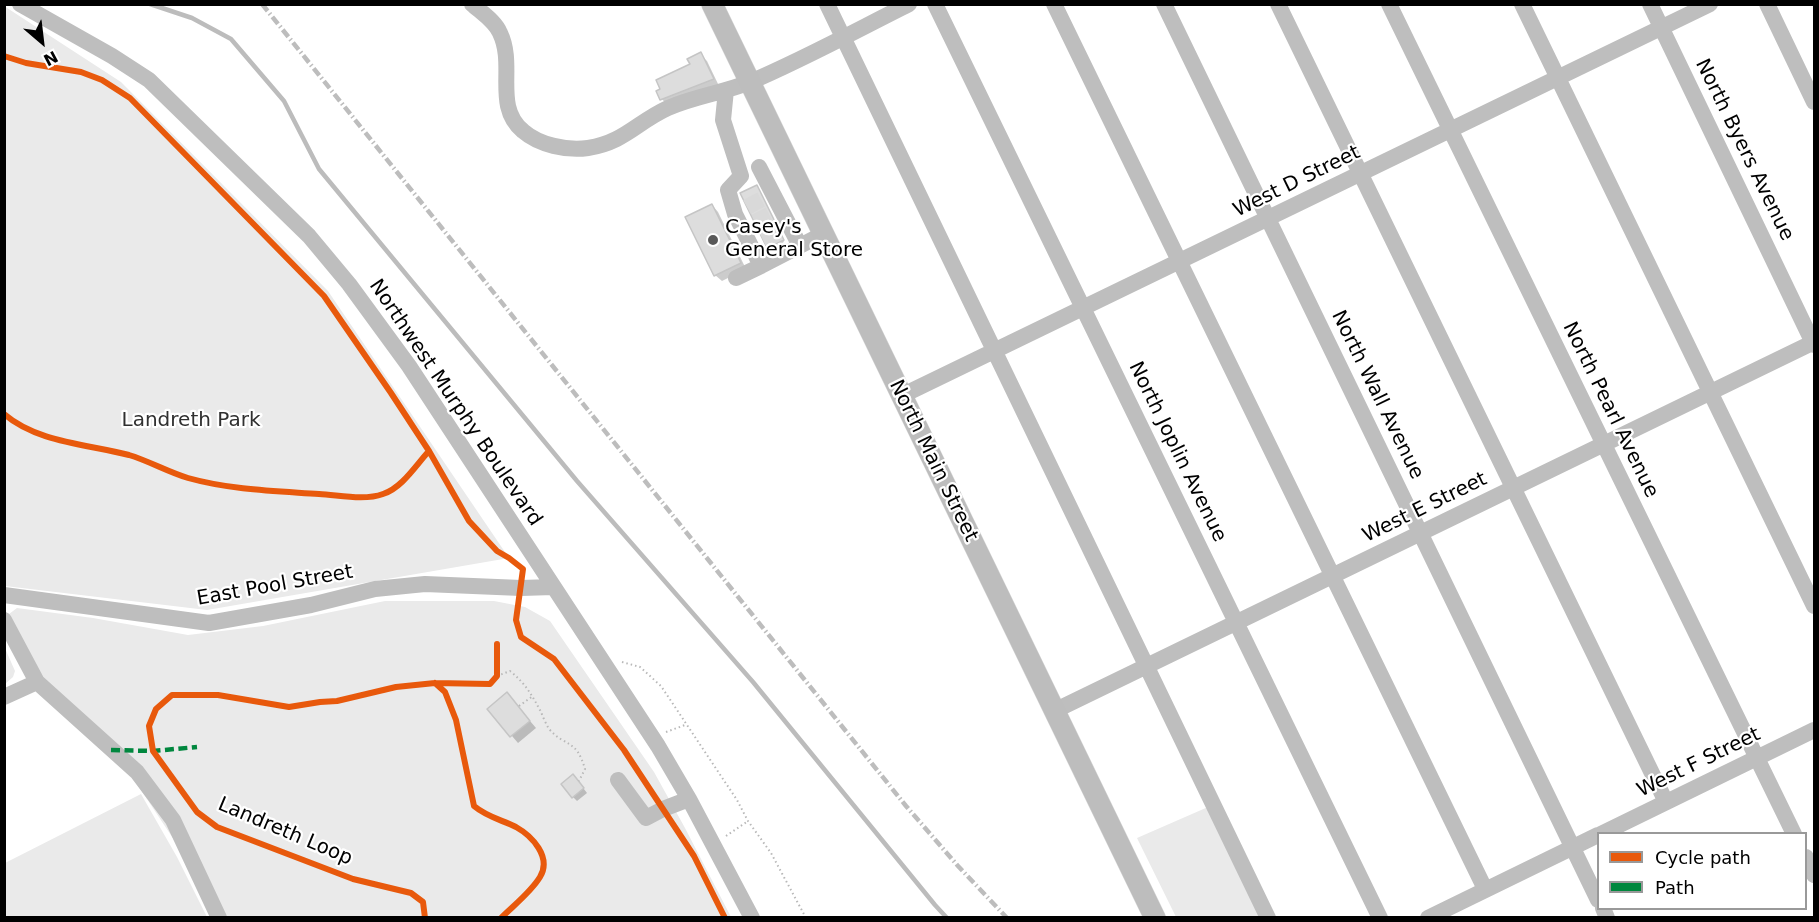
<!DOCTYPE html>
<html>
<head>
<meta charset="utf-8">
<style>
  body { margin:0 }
  #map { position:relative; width:1819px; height:922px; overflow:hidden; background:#fff; font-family:"DejaVu Sans",sans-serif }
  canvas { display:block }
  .frame { position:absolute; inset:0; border:6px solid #000; pointer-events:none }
  .legend { position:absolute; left:1597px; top:832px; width:210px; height:78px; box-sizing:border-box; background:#fff; border:2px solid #999; margin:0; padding:8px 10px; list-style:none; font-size:18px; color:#000 }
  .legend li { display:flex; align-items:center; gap:12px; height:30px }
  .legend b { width:30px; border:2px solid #999 }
  .north { position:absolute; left:12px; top:12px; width:60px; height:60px; -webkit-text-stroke:4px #fff; paint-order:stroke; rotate:152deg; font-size:16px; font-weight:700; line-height:24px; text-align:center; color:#000 }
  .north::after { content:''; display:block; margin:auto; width:21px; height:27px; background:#000; clip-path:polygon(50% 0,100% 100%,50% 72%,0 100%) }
</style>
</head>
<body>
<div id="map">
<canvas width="1819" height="922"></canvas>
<div class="frame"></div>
<ul class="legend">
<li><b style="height:8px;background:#e8590c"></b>Cycle path</li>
<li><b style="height:8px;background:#00873e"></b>Path</li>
</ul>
<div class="north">N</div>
</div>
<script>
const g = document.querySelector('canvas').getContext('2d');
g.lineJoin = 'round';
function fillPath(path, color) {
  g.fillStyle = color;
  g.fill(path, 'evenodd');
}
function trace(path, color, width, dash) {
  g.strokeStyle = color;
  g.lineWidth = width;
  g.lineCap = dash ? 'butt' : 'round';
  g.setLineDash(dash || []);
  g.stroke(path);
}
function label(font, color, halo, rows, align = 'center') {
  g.font = font + ' "DejaVu Sans",sans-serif';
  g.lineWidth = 4.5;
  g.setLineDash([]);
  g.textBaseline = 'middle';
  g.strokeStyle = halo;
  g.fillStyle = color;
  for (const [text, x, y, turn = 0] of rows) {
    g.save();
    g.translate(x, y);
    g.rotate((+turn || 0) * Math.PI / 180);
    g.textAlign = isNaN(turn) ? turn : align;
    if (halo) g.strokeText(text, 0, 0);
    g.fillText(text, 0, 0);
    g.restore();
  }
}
fillPath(new Path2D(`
  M4,6L121,82L328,291L509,558L207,610L5,586Z
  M385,601H494L525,607L550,621L654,772L685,828L731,917H217L194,870L129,772L60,707L5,617L17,608L93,618L188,635L263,626Z
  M4,646L15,671L13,677L5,684Z
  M141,794L177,857L207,917H5V863Z
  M1208,807L1261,917H1176L1137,838Z`), '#eaeaea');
fillPath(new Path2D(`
  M700,54L707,61L719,86L668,106L662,99Z
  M758,188L784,242L770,249L768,247Z
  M712,205L718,212L746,269L722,281L715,275Z
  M513,701L536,728L518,743L489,709Z
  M577,780L587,793L577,801L573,797Z`), '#0003');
trace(new Path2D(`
  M150,4L192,18L231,39L284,101L319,169L577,481L753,682L935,905L947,918`), '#bcbcbc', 4.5);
const building = new Path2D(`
  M701,52L714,79L660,100L656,91L660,89L656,80L690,64L687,59Z
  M757,185L784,240L767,248L740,193Z
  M712,204L741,263L714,276L685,217Z
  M507,692L530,721L510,737L487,709Z
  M573,774L584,788L572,798L561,784Z`);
fillPath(building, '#ddd');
trace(building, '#c5c5c5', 1.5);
trace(new Path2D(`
  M747,207L764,198
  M755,222L771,214
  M763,240L780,232`), '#d9d9d9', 16, [16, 8]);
const major = new Path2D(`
  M712,4L1155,918`);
trace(major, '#dbdbdb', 22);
trace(new Path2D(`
  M622,662L640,667L661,686L737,800L748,821L771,853L806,918
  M497,676L510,671C525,683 532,695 541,712C543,717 546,724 549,729C566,748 576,738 585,769L579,781
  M519,706L533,696
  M666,732L685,725
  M726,836L748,821`), '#b8b8b8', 2, [1.5, 3]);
trace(new Path2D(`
  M20,4L112,56L149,80L309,236L349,284L409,366L658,746L689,799L752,918
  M472,4C482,13 495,21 500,33C516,66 493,106 523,131C539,145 567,151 588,148C625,142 637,122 668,108C695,96 723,93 750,82C804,59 857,30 909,4
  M827,4L1268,918
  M935,4L1380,918
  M1054,4L1485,889
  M1164,4L1598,900
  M1278,4L1666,802
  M1389,4L1794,834
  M1522,4L1814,606
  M1650,4L1814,345
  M1767,4L1814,102
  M726,90L723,120L741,176L728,190L735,214L761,266L823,234
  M759,167L800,246
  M736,278L761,266
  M901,396L1710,4
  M4,595L209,623L311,605L375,589L425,584L521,588L553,587
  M4,620L37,682L137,772L173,820L219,918
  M4,697L37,682
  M1054,711L1814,342
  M618,780L646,818L663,809L689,799
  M1601,834L1814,730
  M1806,857L1814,875
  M1603,908L1607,918
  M1428,918L1598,835`), '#bebebe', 16);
trace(major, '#bdbdbd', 21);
trace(new Path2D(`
  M262,4L906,806L958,866L1007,918`), '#bdbdbd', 4.5, [9, 3, 1.5, 3]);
trace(new Path2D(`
  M111,750L153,751L197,747`), '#00873e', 4.5, [9, 4.5]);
trace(new Path2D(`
  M4,56L26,63L81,72L102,80L130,98L324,296L391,393L429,451L469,521L497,551L509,558L523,569L516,620L521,637L554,659L624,750L694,856L725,918
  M4,414C38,443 88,444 129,455C149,461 168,472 188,478C231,490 276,491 319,494C339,495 364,501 383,494C402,488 416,465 429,451
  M435,683L445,692L456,720L474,806C487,817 502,820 516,827C532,836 552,857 540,877C531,892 514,905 501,918
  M425,918L423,902L411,893L353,879L217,827L197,812L153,751L149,726L156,709L172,695H218L289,707L320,702L337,701L396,687L435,683L490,684L497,676V644`), '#e8590c', 6);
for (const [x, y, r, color] of [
  [713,240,6,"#595959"]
]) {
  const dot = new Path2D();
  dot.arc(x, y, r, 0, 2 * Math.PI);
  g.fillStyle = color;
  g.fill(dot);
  trace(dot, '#fff', 2);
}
label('20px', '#000', '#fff', [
  ["North Byers Avenue",1744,150,64],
  ["West D Street",1297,182,-26],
  ["North Wall Avenue",1377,395,64],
  ["Northwest Murphy Boulevard",455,403,56],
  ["North Pearl Avenue",1610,410,64],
  ["North Joplin Avenue",1177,452,64],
  ["North Main Street",933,461,64],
  ["West E Street",1425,508,-26],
  ["East Pool Street",275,586,-10],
  ["West F Street",1699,763,-26],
  ["Landreth Loop",285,832,23]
]);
label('20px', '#000', '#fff', [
  ["Casey's",725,228],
  ["General Store",725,251]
], 'left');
label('20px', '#303030', '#fff', [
  ["Landreth Park",191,421]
]);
</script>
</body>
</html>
